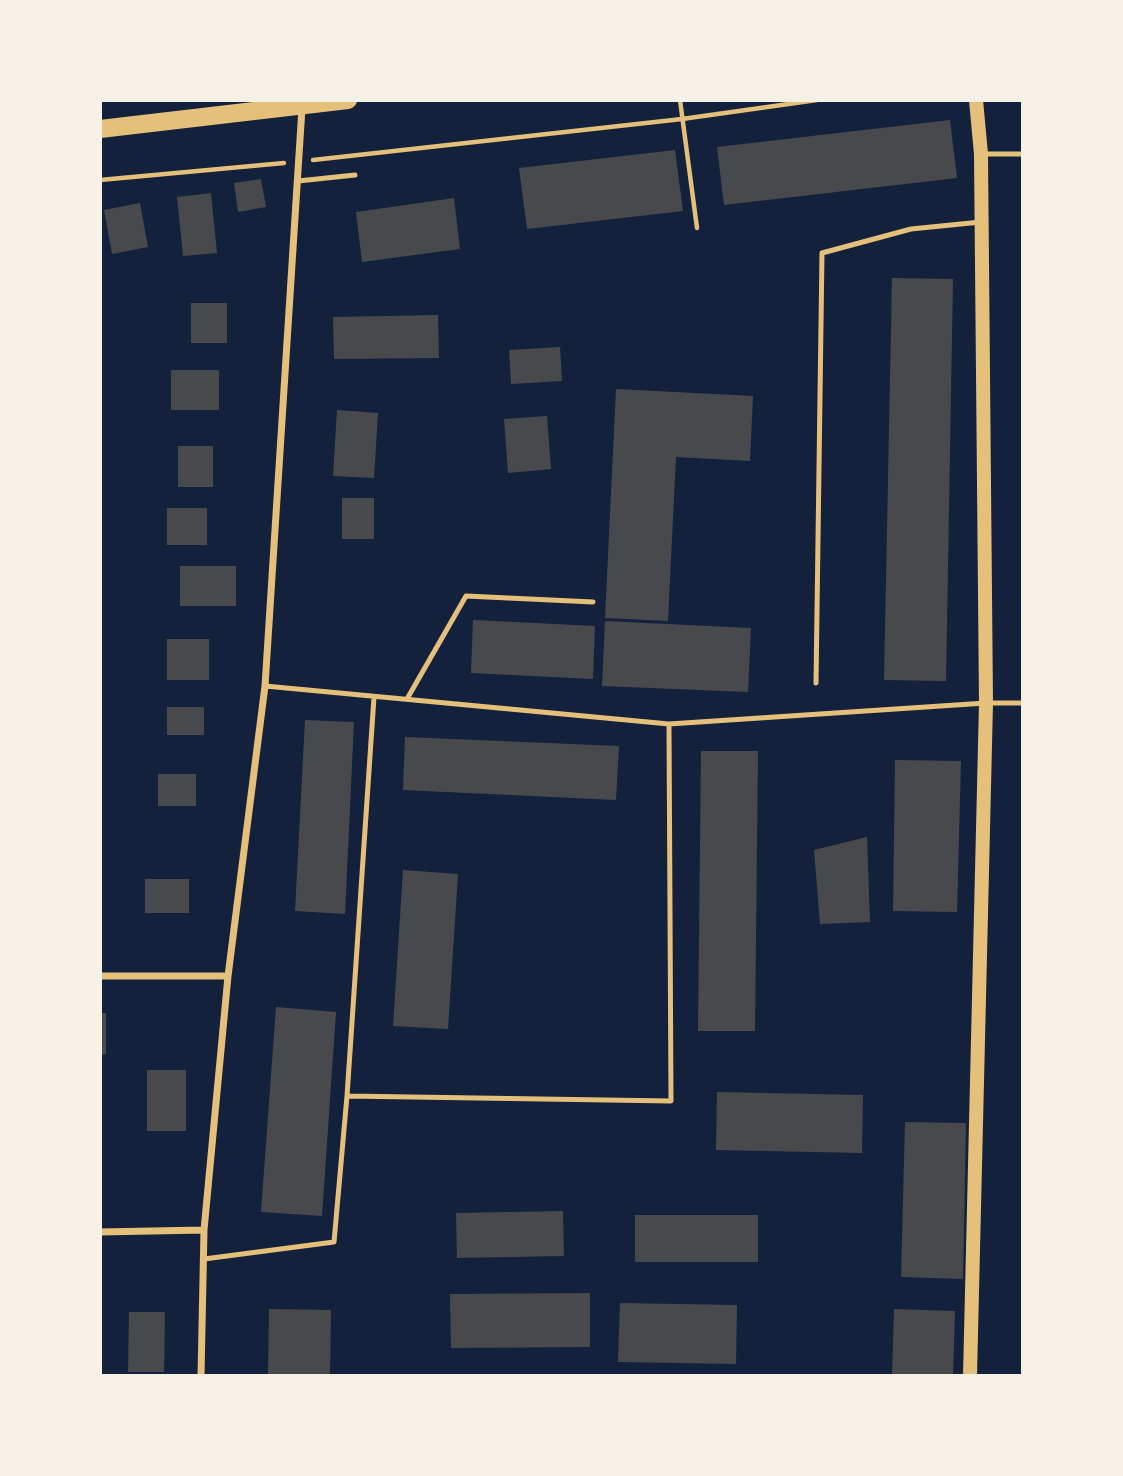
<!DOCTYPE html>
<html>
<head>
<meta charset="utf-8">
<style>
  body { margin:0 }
  #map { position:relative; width:1123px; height:1476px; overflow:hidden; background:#14213d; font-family:"PT Sans Narrow",sans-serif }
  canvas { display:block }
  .frame { position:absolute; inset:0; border:102px solid #f6f1e7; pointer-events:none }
</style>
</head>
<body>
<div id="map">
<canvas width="1123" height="1476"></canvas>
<div class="frame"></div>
</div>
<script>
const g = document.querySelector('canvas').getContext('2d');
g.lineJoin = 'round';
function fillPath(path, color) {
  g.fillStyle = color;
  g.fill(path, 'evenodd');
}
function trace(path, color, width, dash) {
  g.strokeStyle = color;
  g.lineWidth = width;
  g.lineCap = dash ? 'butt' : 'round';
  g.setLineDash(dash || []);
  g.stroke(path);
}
fillPath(new Path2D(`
  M950,120L957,178L724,205L717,147Z
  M675,150L683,211L527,229L519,168Z
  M261,179L266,207L238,212L234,183Z
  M211,193L217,253L183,256L177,197Z
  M454,198L460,249L362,262L356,212Z
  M140,203L148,247L112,254L104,210Z
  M892,278L953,279L946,681L884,680Z
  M191,303H227V343H191Z
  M438,315L439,358L334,359L333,317Z
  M560,347L562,381L511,384L509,350Z
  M171,370H219V410H171Z
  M616,389L753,396L750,461L676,457L668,621L605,618Z
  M337,410L378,413L374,478L333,476Z
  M547,416L551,469L508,473L504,419Z
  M178,446H213V487H178Z
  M342,498H374V539H342Z
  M167,508H207V545H167Z
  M180,566H236V606H180Z
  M473,620L595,626L593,679L471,673Z
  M605,621L751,628L748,692L602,686Z
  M167,639H209V680H167Z
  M167,707H204V735H167Z
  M305,720L354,722L345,914L295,911Z
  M405,737L619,746L616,800L403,790Z
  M701,751H758L755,1031H698Z
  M895,760L961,761L957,912L893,911Z
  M158,774H196V806H158Z
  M867,837L870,922L820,924L814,850Z
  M403,870L458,874L448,1029L393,1026Z
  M100,879H102V913H100Z
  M145,879H189V913H145Z
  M276,1007L336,1012L322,1216L261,1212Z
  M100,1013H106V1054L100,1055Z
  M147,1070H186V1131H147Z
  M717,1092L863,1095L862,1153L716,1150Z
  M905,1122L966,1123L963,1279L901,1277Z
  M563,1211L564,1256L457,1258L456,1213Z
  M635,1215H758V1262H635Z
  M590,1293V1347L451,1348L450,1294Z
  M620,1303L737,1305L736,1364L618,1362Z
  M269,1309L331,1310L330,1376H268Z
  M894,1309L955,1311L953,1376H892Z
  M129,1312H165L164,1372H128Z`), '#48494c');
trace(new Path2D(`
  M680,100L697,228
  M313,160L682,119L817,100
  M100,180L284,163`), '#e5c07b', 4.5);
trace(new Path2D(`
  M984,154H1023
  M298,181L355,175
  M816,683L822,253L911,229L981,222
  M265,686L669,724L986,703H1023
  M407,699L466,596L593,602
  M347,1096L374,697
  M204,1259L334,1242L347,1096L671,1101L669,724`), '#e5c07b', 5);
trace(new Path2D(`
  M100,976H228
  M100,1232L204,1230
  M201,1376L204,1230L228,976L265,686L302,108`), '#e5c07b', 7);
trace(new Path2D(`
  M970,1376L986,703L981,154L976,100`), '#e5c07b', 14);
trace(new Path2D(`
  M100,129L348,100`), '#e5c07b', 18);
</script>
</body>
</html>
